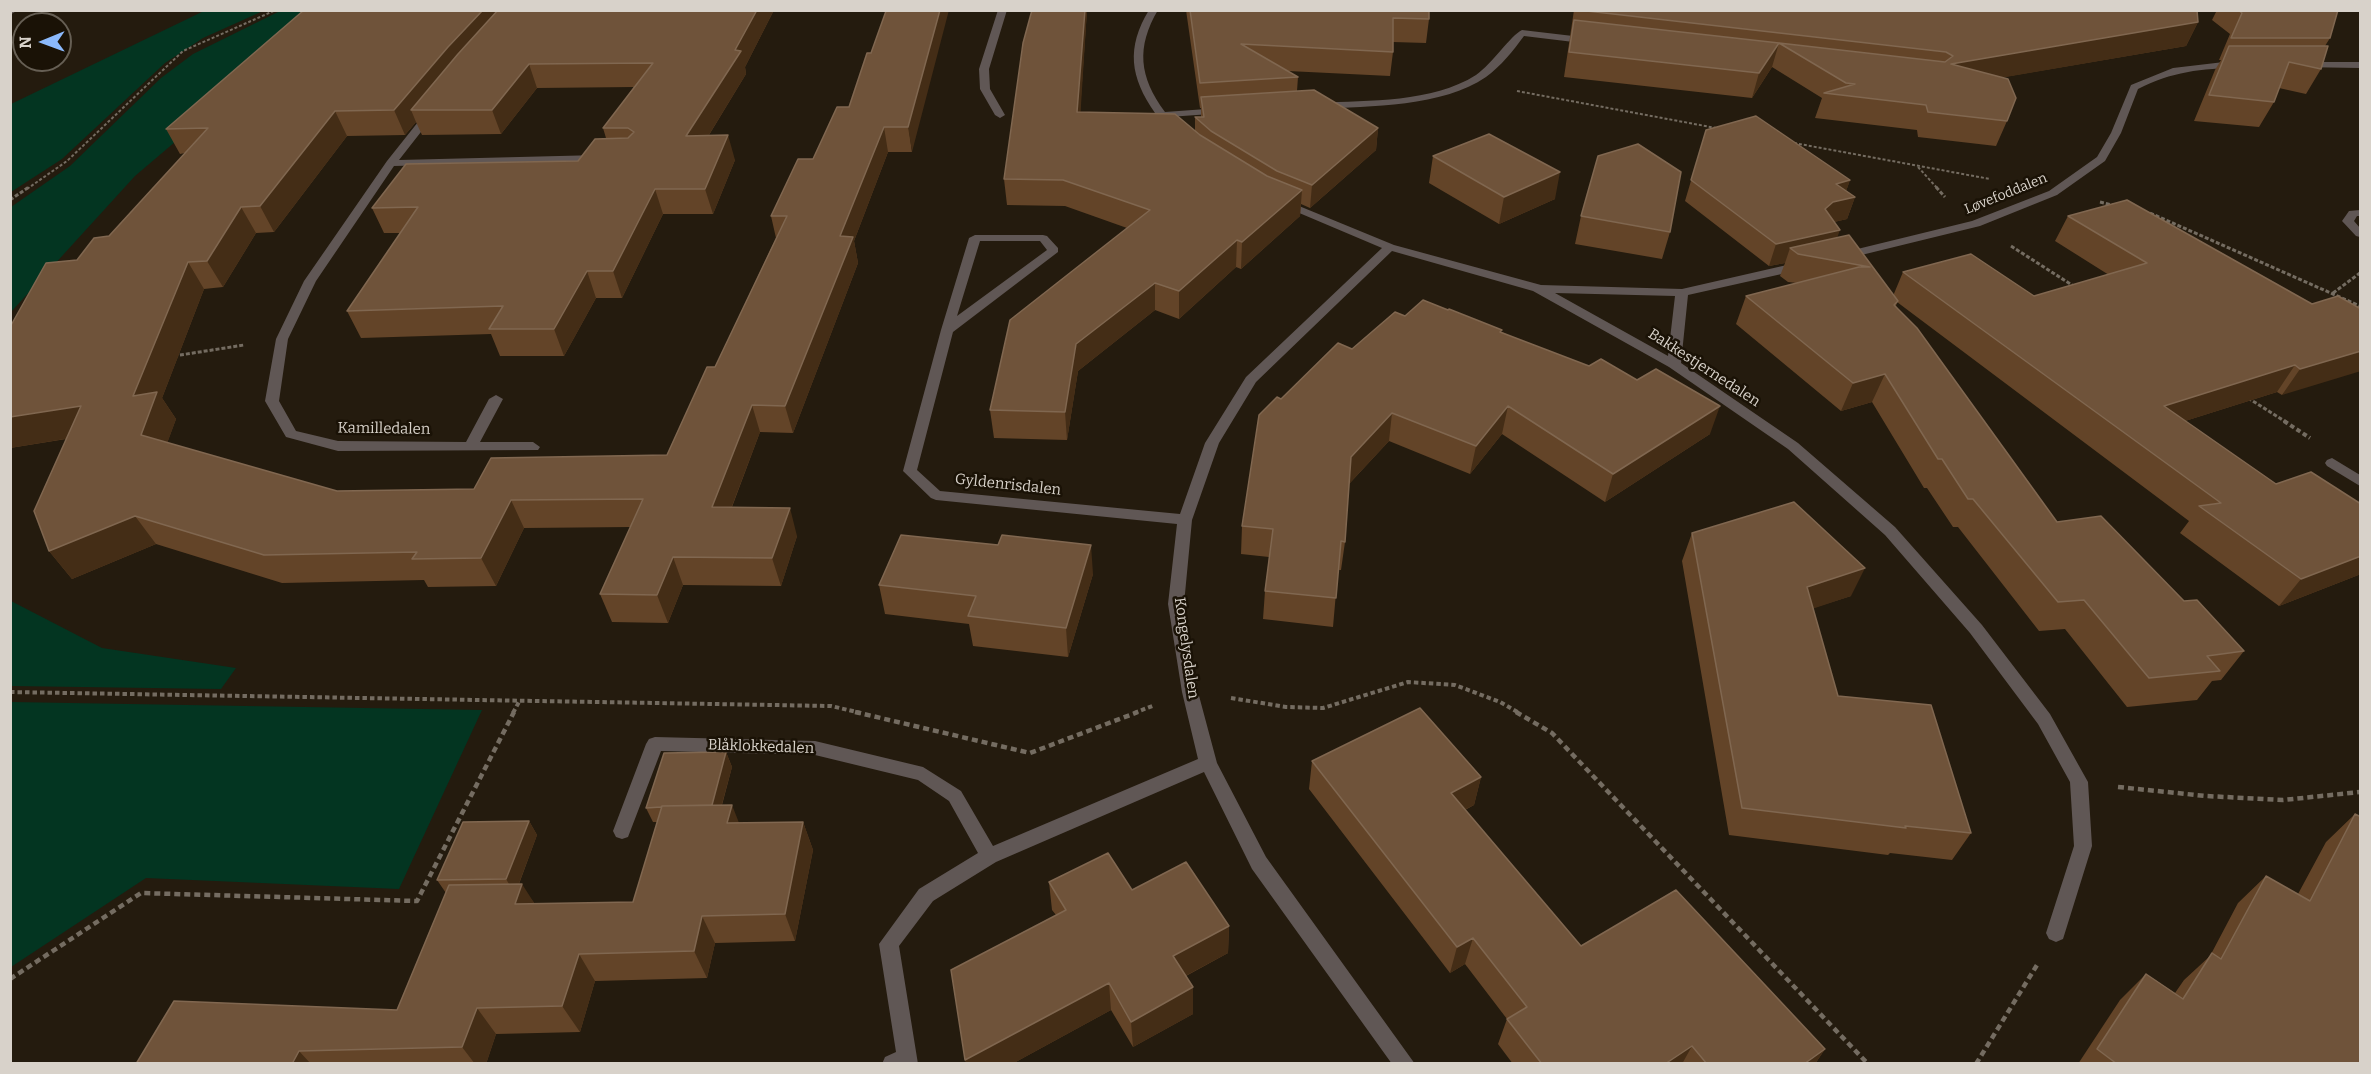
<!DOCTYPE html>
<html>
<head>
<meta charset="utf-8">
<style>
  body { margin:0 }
  #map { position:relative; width:2371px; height:1074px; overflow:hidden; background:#241b0e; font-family:Bitter,serif }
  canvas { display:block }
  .frame { position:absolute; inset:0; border:12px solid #d8d2ca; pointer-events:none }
  .north { position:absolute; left:12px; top:12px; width:60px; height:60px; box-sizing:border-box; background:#1a1206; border:2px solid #665f54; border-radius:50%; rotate:269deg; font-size:16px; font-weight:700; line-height:24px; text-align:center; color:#d8d2ca }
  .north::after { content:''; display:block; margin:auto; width:21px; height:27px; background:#8bb9fc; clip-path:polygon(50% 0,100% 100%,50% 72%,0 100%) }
</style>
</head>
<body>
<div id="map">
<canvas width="2371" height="1074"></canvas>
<div class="frame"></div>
<div class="north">N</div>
</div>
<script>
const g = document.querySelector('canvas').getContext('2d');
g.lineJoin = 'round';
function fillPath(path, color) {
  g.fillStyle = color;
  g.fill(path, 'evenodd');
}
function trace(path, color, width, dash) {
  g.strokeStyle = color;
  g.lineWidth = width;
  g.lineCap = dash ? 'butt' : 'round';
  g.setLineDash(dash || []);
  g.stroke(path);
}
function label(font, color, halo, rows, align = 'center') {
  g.font = font + ' Bitter,serif';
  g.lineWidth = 5;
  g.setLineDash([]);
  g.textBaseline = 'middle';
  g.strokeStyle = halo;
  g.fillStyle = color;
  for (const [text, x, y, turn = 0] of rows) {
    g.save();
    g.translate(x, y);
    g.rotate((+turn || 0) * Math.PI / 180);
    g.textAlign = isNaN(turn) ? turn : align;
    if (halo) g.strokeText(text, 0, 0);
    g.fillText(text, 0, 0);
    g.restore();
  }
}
fillPath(new Path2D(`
  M206,10L263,11L203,38L165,63L62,159L11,192V104Z
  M280,11H329L135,176L11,312V207L70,166L161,78L193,54Z
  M11,601L102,648L236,668L221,689L11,686Z
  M11,702L482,710L399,889L146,878L11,967Z`), '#033521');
trace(new Path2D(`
  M1517,91L1716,128
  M1794,143L1990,179
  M1918,167L1938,189
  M27,189L67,161L183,51L276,10`), '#746c61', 2, [3, 2]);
trace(new Path2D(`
  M1936,187L1945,197
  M10,200L29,187
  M2100,202L2116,206
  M2150,213L2360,306
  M2011,246L2075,287
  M2333,293L2360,273
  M174,356L244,345
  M2248,398L2286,422`), '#746c61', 3, [4, 2]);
trace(new Path2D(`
  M2284,421L2310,438
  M10,692L831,706L861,713
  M1231,698L1286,707L1323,708L1408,682L1455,685L1500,702L1519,713
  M513,713L520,700
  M1134,713L1155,705`), '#746c61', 4, [4.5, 3]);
trace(new Path2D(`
  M855,712L1030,753L1138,712
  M1516,712L1552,733L1868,1064
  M2118,787L2206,796L2283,800L2360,792
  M10,979L141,893L417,901L514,712
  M1976,1064L2037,965`), '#746c61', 4.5, [6, 4]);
fillPath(new Path2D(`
  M10,10H18L10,15Z
  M998,10H1007L989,69L990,89L1005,115L1000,118L995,115L980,89L979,69Z
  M1149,10H1158C1136,47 1139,77 1165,112L1220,108L1224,109V113L1169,117L1179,128L1174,131L1155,117V113C1130,77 1126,48 1149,10Z
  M1522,30L1590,38L1595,41L1590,44L1524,36C1513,51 1501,66 1486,77C1443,107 1370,106 1319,109L1314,106L1319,103C1369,100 1432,103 1476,75C1492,64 1511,35 1522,30Z
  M2224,62H2239L2244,65L2239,68C2202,68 2171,72 2138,89L2121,133L2105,161L2057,195L1980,226L1841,260L1835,256L1837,254L1972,221L2049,191L2097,157L2111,133L2131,85L2173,68Z
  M2302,62H2360V68L2299,67V63Z
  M426,112L435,114L399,160L599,155L604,158L599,161L394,166L316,281L288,339L279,401L296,431L338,441L466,442L489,399L496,395L503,399L480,442H533L540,447L538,450L338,451L286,437L265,401L276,339L304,281L387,161Z
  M1282,199L1394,245L1541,285L1682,289L1800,262L1804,263V269L1688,295L1681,363L1798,443L1895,527L1982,625L2050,714L2088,782L2092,846L2063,939L2056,942L2049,939L2046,933L2074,846L2070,782L2038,724L1970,633L1885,535L1788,449L1669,367L1533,291L1392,251L1256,382L1219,443L1192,520L1184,604L1198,692L1217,763L1266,857L1415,1064H1392L1252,869L1204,772L996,862L933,901L899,946L918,1064H882L885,1057L896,1052L879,944L919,889L978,853L949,801L918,780L815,755L661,751L628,837L622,839L616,837L613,831L646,744L649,739L655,737L815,741L923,767L961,791L993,846L1198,759L1182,692L1168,604L1177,524L936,500L931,498L903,471L941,330L969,238L975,235H1043L1047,236L1058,248V252L953,332L917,470L940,491L1180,514L1205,443L1246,377L1382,248L1278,204V200ZM980,241H1040L1047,250L957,316ZM1555,293L1675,296L1668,356Z
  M2360,210V216H2357L2354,221L2360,228V237L2356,236L2342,221L2349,211Z
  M2332,458L2360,475V486L2327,466L2325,463L2327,460Z`), '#605755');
fillPath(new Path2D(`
  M304,10H774L745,67L746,74L709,135L735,160L713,214H663L622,298H596L564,356H500L491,334L361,338L347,311L400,233H384L372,208L578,161L606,138L603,128L634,87L537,88L501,134L422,135L416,122L405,135L347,136L274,232L256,233L223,287L204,289L162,398L176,419L167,443L337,491L474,489L667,455L715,367L776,238L771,216L813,159L849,107L871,53L893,11L912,152H888L854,241L858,263L793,433L760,432L732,507L797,536L781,586L683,585L668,623L612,622L600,594L631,527L524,528L496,586L428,587L424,580L282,583L156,544L72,579L49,551L66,439L10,448V327L77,260L109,236L185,153L180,154L166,129Z
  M1087,10L1080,112L1195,131V117H1201V108H1200L1186,10H1429V19L1426,43L1393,42V52L1390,76L1288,71L1298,77L1297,91L1378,128L1376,150L1310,208L1301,204L1300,216L1241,269L1236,267L1179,319L1155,310L1078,371L1067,440L994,438L990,410L1127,228L1065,206L1007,205L1004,179Z
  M1574,10H2197L2198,22L2186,46L2004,77L2007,121L1996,146L1918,137L1917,130L1815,118L1822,98L1772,67L1775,57L1772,67L1752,98L1564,77Z
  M2217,10H2338L2330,38L2325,46L2321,69L2306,94L2279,88L2274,102L2259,127L2194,121L2215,70L2221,60H2219L2230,34L2212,20Z
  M2361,102V175H2360Z
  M1706,130L1850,180L1846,191L1855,197L1847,219L1834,222L1837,238L1893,296L1903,272L2034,296L2109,275L2055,241L2068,216L2312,304L2361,309L2282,395L2277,392L2185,421L2276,484L2361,504V574L2279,606L2180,533L2189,521L1897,302L1896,306L2057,522L2184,601L2244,651L2221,680L2212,681L2197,700L2127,707L2065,629L2039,631L1958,527H1953L1927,488H1924L1872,402L1841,411L1736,324L1746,296L1797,283L1788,282L1780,276L1785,263L1769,266L1685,201Z
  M1433,156L1555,199L1499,224L1429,183Z
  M1581,216L1670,232L1662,259L1575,244Z
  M1405,316L1502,332L1710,434L1605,502L1502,434L1470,474L1389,441L1349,484L1345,542L1341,570H1338L1333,627L1263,619L1265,591L1269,557L1241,554L1242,526L1281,399L1352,349Z
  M1692,533L1851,596L1813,608L1838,696L1971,833L1952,860L1890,853L1888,855L1729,835L1682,561Z
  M1093,574L1068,657L973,646L969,624L885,614L879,585Z
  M726,752L732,767L722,805L739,823L803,822L813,850L795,941L715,943L707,978L595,981L580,1032L496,1034L486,1064H136L397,1010L446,893L437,880L529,821L537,835L519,884L535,904L633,902L657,822H653L646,808Z
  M1312,761L1481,777L1474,805L1465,810L1581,946L1825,1049L1815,1064H1513L1498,1044L1507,1019L1465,964L1450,973L1309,789Z
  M2355,814L2361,1064H2078L2120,1000L2146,974L2175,993L2184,980L2210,956L2238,903L2266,876L2298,894L2326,842Z
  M1049,882L1132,890L1229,926L1228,953L1186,976L1193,987V1014L1133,1047L1111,1010L1012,1064H966L1056,915L1052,910Z`), '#634428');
fillPath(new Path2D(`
  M483,10H513L411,110L416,122L405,135L394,110L448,47Z
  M757,10H774L745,67L746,74L693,161L686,136L735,50Z
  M940,10H949L912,152L908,127Z
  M1085,10H1087L1079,137L1077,112Z
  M2198,22L2186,46L1942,88L1951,64Z
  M1779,43L1772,67L1752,98L1759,73Z
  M529,64L537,88L501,134L492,110Z
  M335,111L347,136L274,232L260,206Z
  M884,127L888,152L854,241L858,263L793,433L785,406L840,236Z
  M1378,128L1376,150L1310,208L1312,185Z
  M728,135L735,160L713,214L705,189Z
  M1560,172L1555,199L1499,224L1504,197Z
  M1850,180L1843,200L1855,197L1847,219L1825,224V209L1836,184Z
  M655,189L663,214L622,298L613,271Z
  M1302,190L1300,216L1241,269L1242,242Z
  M241,207L256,233L223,287L207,261Z
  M1840,230L1832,252L1790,248L1785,263L1769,266L1776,244Z
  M1237,240L1236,267L1179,319V291Z
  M188,262L204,289L162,398L176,419L160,463L141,435L133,396Z
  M587,271L596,298L564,356L554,329Z
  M1155,283V310L1078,371L1067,440L1065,412L1076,344Z
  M2361,351V371L2282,395L2300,369Z
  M2295,365L2277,392L2147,433L2164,406Z
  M1885,374L1872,402L1841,411L1853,383Z
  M752,405L760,432L721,535L712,507Z
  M81,406L101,433L10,448V417Z
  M1508,406L1502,434L1470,474L1476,446Z
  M1720,406L1710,434L1605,502L1613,474Z
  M1392,413L1389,441L1348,485L1351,457Z
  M511,500L524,528L496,586L481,558Z
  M790,508L797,536L781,586L772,558Z
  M135,516L156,544L72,579L49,551Z
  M1091,545L1093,574L1068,657L1066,628Z
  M2361,556V574L2279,606L2301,579Z
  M673,557L683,585L668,623L657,595Z
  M1865,568L1851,596L1794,615L1807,587Z
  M726,752L732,767L717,822L711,807Z
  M1481,777L1474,805L1444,820L1451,793Z
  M732,805L743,833L727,823Z
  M529,821L537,835L515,894L506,879Z
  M803,822L813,850L795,941L785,914Z
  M522,884L540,912L515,904Z
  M702,916L715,943L707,978L694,951Z
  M1229,926L1228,953L1174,982L1173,956Z
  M1473,938L1465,964L1450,973L1457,947Z
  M579,954L595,981L580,1032L562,1006Z
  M1109,983L1111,1010L1012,1064H966L965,1060Z
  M1193,987V1014L1133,1047L1131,1022Z
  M477,1008L496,1034L486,1064H475L462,1047Z
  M1692,1046L1682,1064H1665Z
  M1825,1049L1815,1064H1804Z
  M299,1051L311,1064H292Z`), '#442d16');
const building = new Path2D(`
  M304,10H483L448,47L394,110L335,111L260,206L241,207L207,261L188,262L133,396L157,392L141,435L337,491L474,489L491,458L667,455L707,367H715L787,216H771L798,159H813L837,107H849L867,53H871L886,11L940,10L908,127H884L840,236L853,237L785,406L752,405L712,507L790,508L772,558L673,557L657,595L600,594L643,499L511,500L481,558L412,559L417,552L264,555L135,516L49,551L34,511L81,406L10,417V327L46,263L77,260L94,238L109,236L208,128L166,129Z
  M498,10H757L735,50L741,51L686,136L728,135L705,189H655L613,271H587L554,329H489L503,306L347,311L418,207L372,208L406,164L578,161L595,139L628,138L634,132L628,128H603L653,63L529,64L492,110H411L458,54Z
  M1032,10H1085L1077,112L1175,114L1200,135L1267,176L1302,190L1242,242L1237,240L1179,291L1155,283L1076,344L1065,412L990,410L1010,320L1150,210L1063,180L1004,179L1023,43Z
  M1190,10H1429V19L1393,18V52L1241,44L1298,77L1200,83Z
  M1578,10H2197L2198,22L1951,64L2008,79L2016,98L2007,121L1928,112L1926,105L1824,93L1855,84L1846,83L1779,43L1945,62L1953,56L1946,52Z
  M2238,10H2338L2330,38H2231L2242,13Z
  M1574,20L1779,43L1759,73L1569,52Z
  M2229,46H2328L2321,69L2289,62L2274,102L2209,95Z
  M1314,90L1378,128L1312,185L1277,171L1211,131L1195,117H1204L1201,97Z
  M1756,116L1850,180L1836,184L1855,197L1833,202L1825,209L1840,230L1776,244L1691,180L1706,130Z
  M1489,134L1560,172L1504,197L1433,156Z
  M1638,144L1681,172L1670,232L1581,216L1598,156Z
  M2127,200L2312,304L2338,296L2361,309V351L2300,369L2295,365L2164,406L2276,484L2311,472L2361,504V556L2301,579L2199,506L2221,503L1903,272L1971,254L2034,296L2147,263L2068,216Z
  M1849,235L1898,301L1894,305L1917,328L2057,522L2101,516L2184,601L2197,600L2244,651L2207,656L2220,671L2149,678L2084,600L2058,602L1973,499H1968L1942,459H1938L1885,374L1853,383L1746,296L1859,267H1870L1798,254L1790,248Z
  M1423,300L1448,310L1449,309L1502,330L1500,332L1589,366L1601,359L1637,380L1656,369L1720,406L1613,474L1508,406L1476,446L1392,413L1351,457L1345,542L1341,541L1336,598L1265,591L1273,529L1242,526L1259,415L1277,397L1281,399L1338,343L1352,349L1395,312L1405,316Z
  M1794,502L1865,568L1807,587L1838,696L1931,705L1971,833L1905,826L1906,828L1742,808L1692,533Z
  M901,535L998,545L1002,535L1091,545L1066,628L968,616L976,596L879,585Z
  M1420,708L1481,777L1451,793L1581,946L1676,890L1825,1049L1804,1064H1707L1692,1046L1665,1064H1542L1507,1019L1527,1007L1473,938L1457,947L1312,761Z
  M726,752L712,805L662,806L661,807L646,808L664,753Z
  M732,805L727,823L803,822L785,914L702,916L694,951L579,954L562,1006L477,1008L462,1047L299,1051L292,1064H136L174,1001L397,1010L449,885L522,884L515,904L633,902L662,806Z
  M2355,814L2361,817V1064H2117L2097,1049L2146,974L2183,999L2212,953L2221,959L2266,876L2310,901Z
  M529,821L506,879L437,880L463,822Z
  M1108,853L1132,890L1186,862L1229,926L1173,956L1193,987L1131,1022L1109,983L965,1060L951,970L1066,910L1049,882Z`);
fillPath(building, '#6f533a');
trace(building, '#806750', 1.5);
label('14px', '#d8d2ca', '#1a1206', [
  ["Løvefoddalen",2006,194,-22]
]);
label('15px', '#d8d2ca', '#1a1206', [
  ["Bakkestjernedalen",1704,368,33],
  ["Kamilledalen",384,429,1],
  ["Gyldenrisdalen",1008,485,6],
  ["Kongelysdalen",1186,648,82],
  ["Blåklokkedalen",761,747,2]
]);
</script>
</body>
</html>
